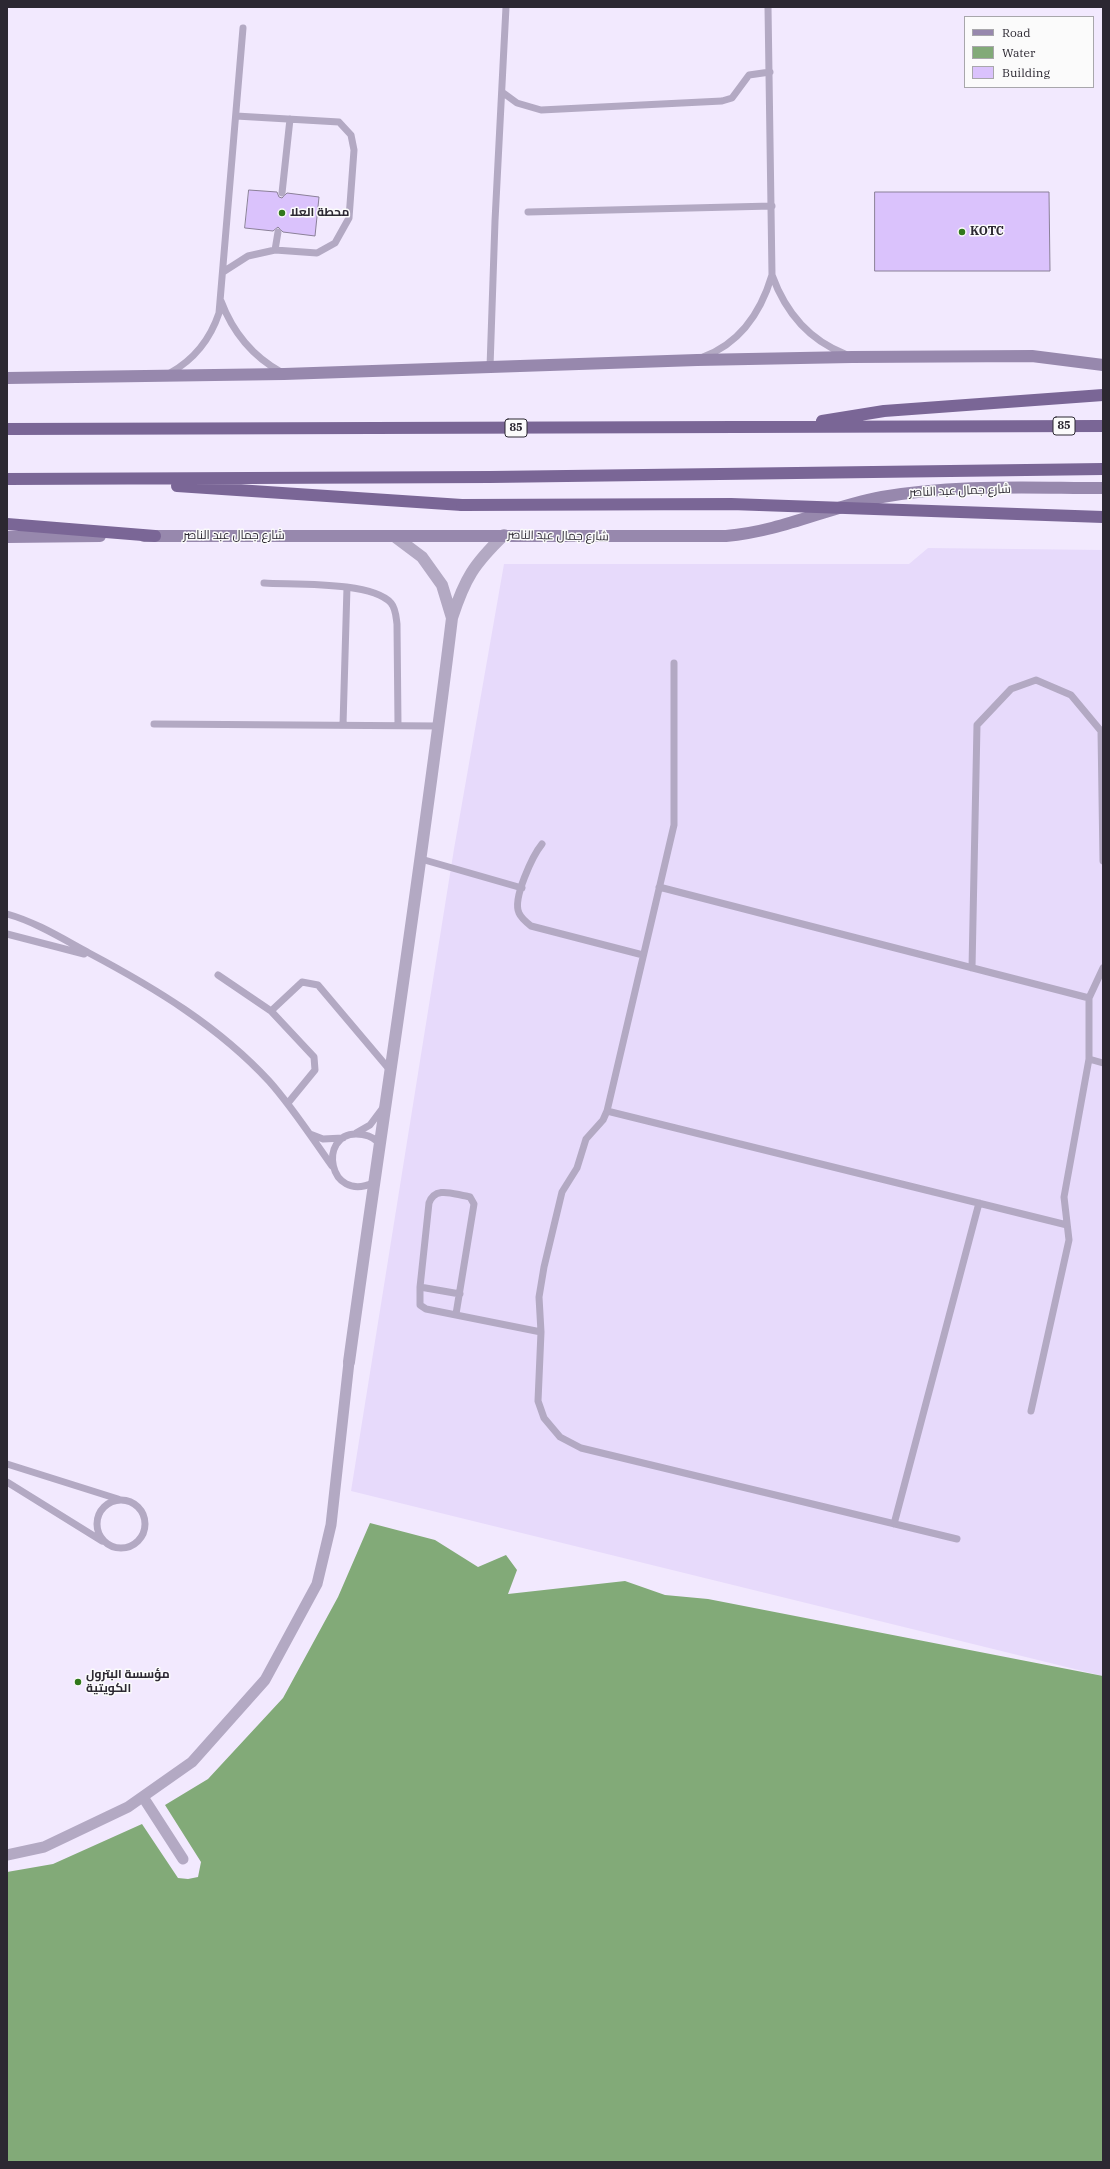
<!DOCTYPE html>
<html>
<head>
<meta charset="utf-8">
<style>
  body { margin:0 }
  #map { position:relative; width:1110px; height:2169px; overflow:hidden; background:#f2e9fe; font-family:"IBM Plex Serif",serif }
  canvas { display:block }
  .frame { position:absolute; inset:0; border:8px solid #2c2832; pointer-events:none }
  .legend { position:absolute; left:964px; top:16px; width:130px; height:72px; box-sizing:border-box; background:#fbfbfb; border:1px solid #a8a7ab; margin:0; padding:5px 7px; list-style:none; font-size:12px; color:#2c2832 }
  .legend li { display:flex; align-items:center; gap:8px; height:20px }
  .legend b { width:20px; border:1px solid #a8a7ab }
</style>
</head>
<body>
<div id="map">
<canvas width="1110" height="2169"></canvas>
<div class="frame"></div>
<ul class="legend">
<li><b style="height:5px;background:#9788ad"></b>Road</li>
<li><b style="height:11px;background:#82aa78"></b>Water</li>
<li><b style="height:11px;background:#dac2fc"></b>Building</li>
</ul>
</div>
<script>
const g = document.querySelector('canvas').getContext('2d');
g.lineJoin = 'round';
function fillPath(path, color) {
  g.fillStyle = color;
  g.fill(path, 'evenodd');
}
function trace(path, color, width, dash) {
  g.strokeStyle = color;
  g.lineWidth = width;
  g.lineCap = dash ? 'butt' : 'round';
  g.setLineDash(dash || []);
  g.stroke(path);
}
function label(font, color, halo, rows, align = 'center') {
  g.font = font + ' "IBM Plex Serif",Cairo,serif';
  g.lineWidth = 3;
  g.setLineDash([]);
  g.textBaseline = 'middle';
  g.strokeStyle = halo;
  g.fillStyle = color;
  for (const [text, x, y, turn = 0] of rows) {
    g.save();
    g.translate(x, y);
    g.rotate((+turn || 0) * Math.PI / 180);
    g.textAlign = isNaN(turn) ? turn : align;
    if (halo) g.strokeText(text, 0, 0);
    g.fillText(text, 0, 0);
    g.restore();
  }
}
fillPath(new Path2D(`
  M928,548L1103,550V1676L351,1491L454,849L504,564H909Z`), '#e7dafb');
fillPath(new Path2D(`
  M370,1523L435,1540L478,1567L506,1555L517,1570L508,1594L625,1581L665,1595L708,1599L1103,1676V2162H7V1872L53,1864L142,1824L178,1878L188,1879L198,1877L201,1862L165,1805L208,1779L283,1698L338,1597Z`), '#82aa78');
const building = new Path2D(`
  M249,190L277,192L279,197L282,198L287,193L319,197L315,236L283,232L278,227L273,231L245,228Z
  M875,192H1049L1050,271H875Z`);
fillPath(building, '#dac2fc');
trace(building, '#8a8098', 1);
trace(new Path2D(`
  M502,92L517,103L541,110L722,101L732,98L749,75L770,72
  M282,193L290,119
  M528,212L772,206
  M275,250L278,232
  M223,272L248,256L275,250L317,253L335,243L349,218L354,150L351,135L339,122L236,116
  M772,275C785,311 809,340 845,354
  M221,301C233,333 252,356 281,372
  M703,357C741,343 761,312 772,275L768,7
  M490,367L495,221L506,7
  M170,373C195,359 210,340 219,313L243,28
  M264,583C294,585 371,581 391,603C396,609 396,617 397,624L398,725
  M674,663V825L607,1111L603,1120L586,1139L577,1168L562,1192L544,1267L539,1297L541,1332L538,1401L544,1418L560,1437L581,1448L957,1539
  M154,724L439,726
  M343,725L347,587
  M542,844C533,855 512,899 519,913C521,918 526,922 531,926L643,955
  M421,859L522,888
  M659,887L1089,998
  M7,914C36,922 63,939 89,953C155,988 218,1026 269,1081C293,1108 312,1138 332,1166
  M7,934L84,954
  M972,968L977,725L1011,689L1036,680L1071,695L1101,731L1103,861
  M218,975L271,1011L314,1057L315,1070L288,1103
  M271,1011L302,982L318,985L389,1069
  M1089,1059L1103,1063
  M607,1111L1067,1225
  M356,1133L370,1125L382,1109
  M310,1134L323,1139L343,1138
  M373,1183C328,1203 318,1134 356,1134C365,1134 372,1136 378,1142
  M420,1287L460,1294
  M456,1314L474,1204L470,1197L466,1196C453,1194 435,1186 429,1203L420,1287V1305L426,1309L541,1332
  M1031,1411L1069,1240L1064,1197L1089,1059V998L1103,968
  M7,1464L118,1499
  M7,1482L102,1541
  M97 1524a24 24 0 1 1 48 0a24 24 0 1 1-48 0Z
  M894,1524L979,1203`), '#b3a9c3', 7);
trace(new Path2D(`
  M143,1797L183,1859
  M7,1855L44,1847L128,1807L192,1762L265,1680L317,1584L331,1525L349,1362`), '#b3a9c3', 11);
trace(new Path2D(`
  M394,536L422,557L442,585L452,618
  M349,1362C383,1114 422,867 452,618C465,578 474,564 504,535`), '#b3a9c3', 12);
trace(new Path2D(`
  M7,378L284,374L697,360L852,357L1032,356L1103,365
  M144,536H726C783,531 828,507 882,497C954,484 1030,488 1103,488
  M7,537L100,536`), '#9788ad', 12);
trace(new Path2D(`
  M822,421L884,411L1103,395
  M7,429L1103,426
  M7,479L490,477L1103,469
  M177,486L462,505
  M7,524L155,536`), '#7a6696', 12);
trace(new Path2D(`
  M462,505L731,504L1103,517`), '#7a6696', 12);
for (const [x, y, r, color] of [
  [282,213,4,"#31781b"],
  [962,232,4,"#31781b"],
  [78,1682,4,"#31781b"]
]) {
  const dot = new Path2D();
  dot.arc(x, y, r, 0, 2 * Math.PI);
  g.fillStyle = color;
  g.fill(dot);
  trace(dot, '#fbfbfb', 1.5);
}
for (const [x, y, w] of [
  [1064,426,22],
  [516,428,22]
]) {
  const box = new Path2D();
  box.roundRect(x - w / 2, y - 9, w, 18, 3);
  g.fillStyle = '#fbfbfb';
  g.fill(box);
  trace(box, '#2c2832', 1);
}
label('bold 11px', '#2c2832', null, [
  ["85",1064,426],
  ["85",516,428]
]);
label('bold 12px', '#2c2832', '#fbfbfb', [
  ["محطة العلا",290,213],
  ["KOTC",970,232],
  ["مؤسسة البترول",86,1675],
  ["الكويتية",86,1689]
], 'left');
label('12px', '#2c2832', '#fbfbfb', [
  ["شارع جمال عبد الناصر",960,491,-2],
  ["شارع جمال عبد الناصر",234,536],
  ["شارع جمال عبد الناصر",558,536,1]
]);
</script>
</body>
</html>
